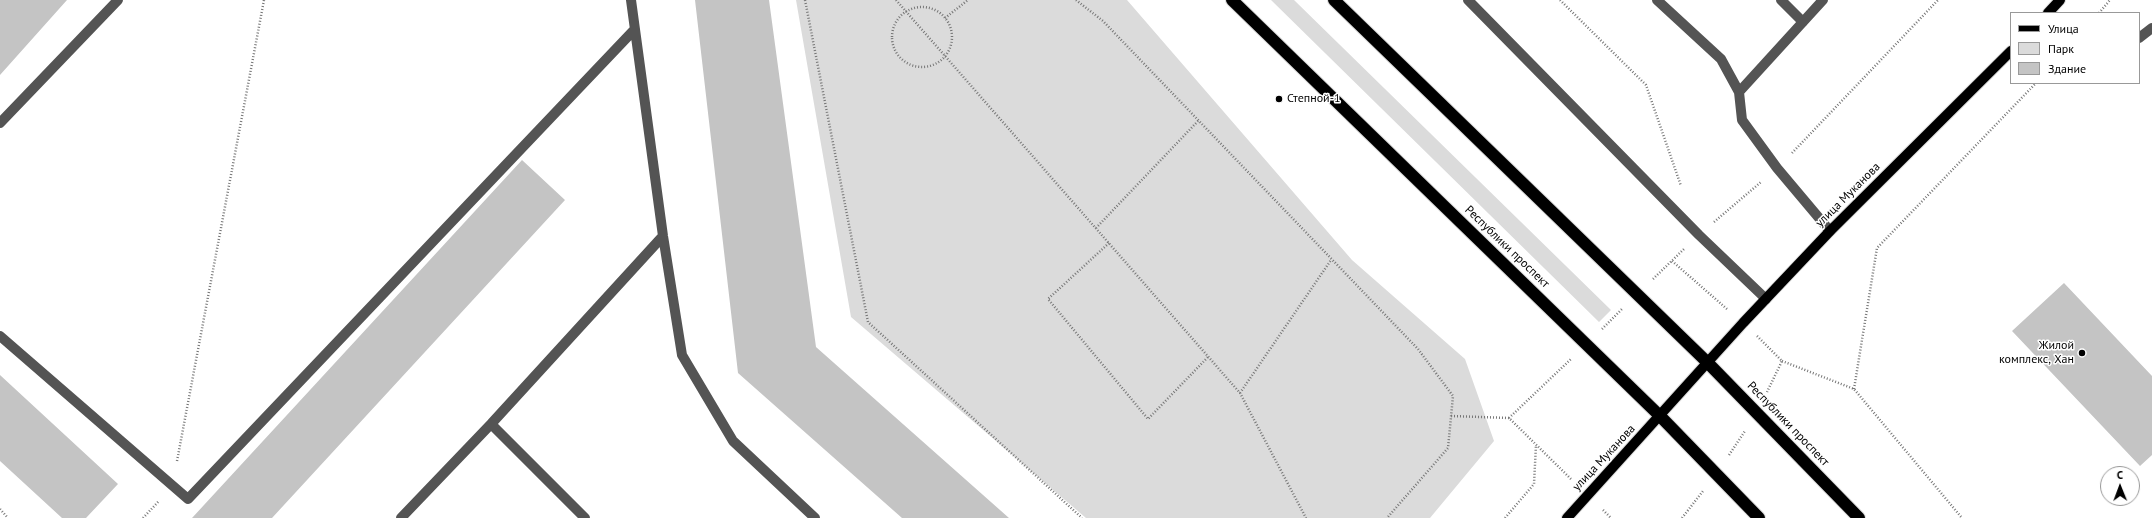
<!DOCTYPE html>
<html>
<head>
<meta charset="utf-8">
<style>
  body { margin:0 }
  #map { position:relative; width:2152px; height:518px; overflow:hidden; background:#fff; font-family:"PT Sans",sans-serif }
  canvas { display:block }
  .legend { position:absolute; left:2010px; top:12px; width:130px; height:72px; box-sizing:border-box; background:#fff; border:1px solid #999; margin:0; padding:5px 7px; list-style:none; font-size:12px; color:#000 }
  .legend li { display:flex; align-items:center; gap:8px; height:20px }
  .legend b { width:20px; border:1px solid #999 }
  .north { position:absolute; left:2100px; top:466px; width:40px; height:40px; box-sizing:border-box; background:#fff; border:1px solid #999; border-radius:50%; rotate:359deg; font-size:11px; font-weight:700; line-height:16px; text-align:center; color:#000 }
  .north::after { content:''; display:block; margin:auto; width:14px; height:18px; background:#000; clip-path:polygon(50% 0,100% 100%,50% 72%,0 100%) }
</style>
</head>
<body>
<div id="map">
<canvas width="2152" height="518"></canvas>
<ul class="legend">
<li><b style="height:5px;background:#000"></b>Улица</li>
<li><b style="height:11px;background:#dbdbdb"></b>Парк</li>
<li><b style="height:11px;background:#c4c4c4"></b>Здание</li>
</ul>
<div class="north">С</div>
</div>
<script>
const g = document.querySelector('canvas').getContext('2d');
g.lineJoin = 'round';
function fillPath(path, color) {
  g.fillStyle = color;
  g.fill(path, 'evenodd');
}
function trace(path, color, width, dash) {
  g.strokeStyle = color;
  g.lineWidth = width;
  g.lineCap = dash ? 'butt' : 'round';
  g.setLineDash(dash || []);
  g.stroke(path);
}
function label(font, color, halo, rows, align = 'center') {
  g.font = font + ' "PT Sans",sans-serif';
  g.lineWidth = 3;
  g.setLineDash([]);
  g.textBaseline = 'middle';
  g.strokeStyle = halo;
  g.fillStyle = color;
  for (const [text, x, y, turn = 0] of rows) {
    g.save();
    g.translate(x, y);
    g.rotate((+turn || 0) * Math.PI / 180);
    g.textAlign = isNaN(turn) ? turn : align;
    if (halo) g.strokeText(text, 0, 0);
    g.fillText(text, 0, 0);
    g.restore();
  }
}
fillPath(new Path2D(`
  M796,0H1127L1352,260L1465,359L1494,441L1430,518H1086L851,317Z
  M1271,0H1294L1611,310L1599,322Z`), '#dbdbdb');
fillPath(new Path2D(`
  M0,0H67L0,75Z
  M695,0H769L816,347L1009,518H902L738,373Z
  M522,160L565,200L272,518H192Z
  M2064,283L2152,376V455L2140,466L2012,331Z
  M0,375L118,484L86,518H62L0,461Z`), '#c4c4c4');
const major = new Path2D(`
  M2048,13L2060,0
  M1567,518L1743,323L1830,231L2011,51`);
const highway = new Path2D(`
  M1232,0L1660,416L1759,518
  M1334,0L1708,363L1859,518`);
trace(major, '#dbdbdb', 12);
trace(highway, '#dbdbdb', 14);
trace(new Path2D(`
  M805,0L868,322L1082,518
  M896,0L1240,393L1306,518
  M1076,0L1103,21L1418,349L1453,396L1448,448L1387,518
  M1560,0L1646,85L1681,186
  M892 37a30 30 0 1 1 60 0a30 30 0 1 1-60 0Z
  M2099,13L2110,0
  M945,18L968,0
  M1792,153L1938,0
  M1714,222L1761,182
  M1096,228L1198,121
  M1109,243L1048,299L1148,419L1208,357
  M1672,261L1727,309
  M1653,279L1684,249
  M1602,329L1622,309
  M1757,336L1782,361L1767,392
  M1782,361L1854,389L1962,518
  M1854,389L1877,248L2036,83
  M1240,393L1331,260
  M1451,416L1509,418L1572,480
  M1509,418L1571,359
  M1729,455L1745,431
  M177,461L264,0
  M0,509L8,518
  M1603,510L1611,518
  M143,518L159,501
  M1505,518L1534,484L1536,445
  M1682,518L1703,491`), '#767676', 2.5, [1, 2]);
trace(new Path2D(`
  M631,0L663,236L682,355L733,441L815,518
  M1468,0L1699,235L1766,299
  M1657,0L1721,59L1739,92L1742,120L1777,168L1830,231
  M1781,0L1803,22
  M2139,38L2152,28
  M1739,92L1823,0
  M0,123L118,0
  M0,336L188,499L635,29
  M491,424L585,518
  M401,518L491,424L663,236`), '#545454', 10);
trace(major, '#000', 10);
trace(highway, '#000', 12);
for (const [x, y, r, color] of [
  [1279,99,4,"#000"],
  [2082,353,4,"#000"]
]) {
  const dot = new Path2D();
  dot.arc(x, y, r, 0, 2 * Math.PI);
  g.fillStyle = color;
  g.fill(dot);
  trace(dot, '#fff', 1.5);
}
label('12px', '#000', '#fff', [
  ["Степной-1",1287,99],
  ["Жилой",2074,346,"right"],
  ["комплекс, Хан",2074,360,"right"]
], 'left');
label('12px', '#000', '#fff', [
  ["улица Муканова",1848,195,-45],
  ["Республики проспект",1507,247,44],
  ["Республики проспект",1788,424,46],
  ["улица Муканова",1604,458,-47]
]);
</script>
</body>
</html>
